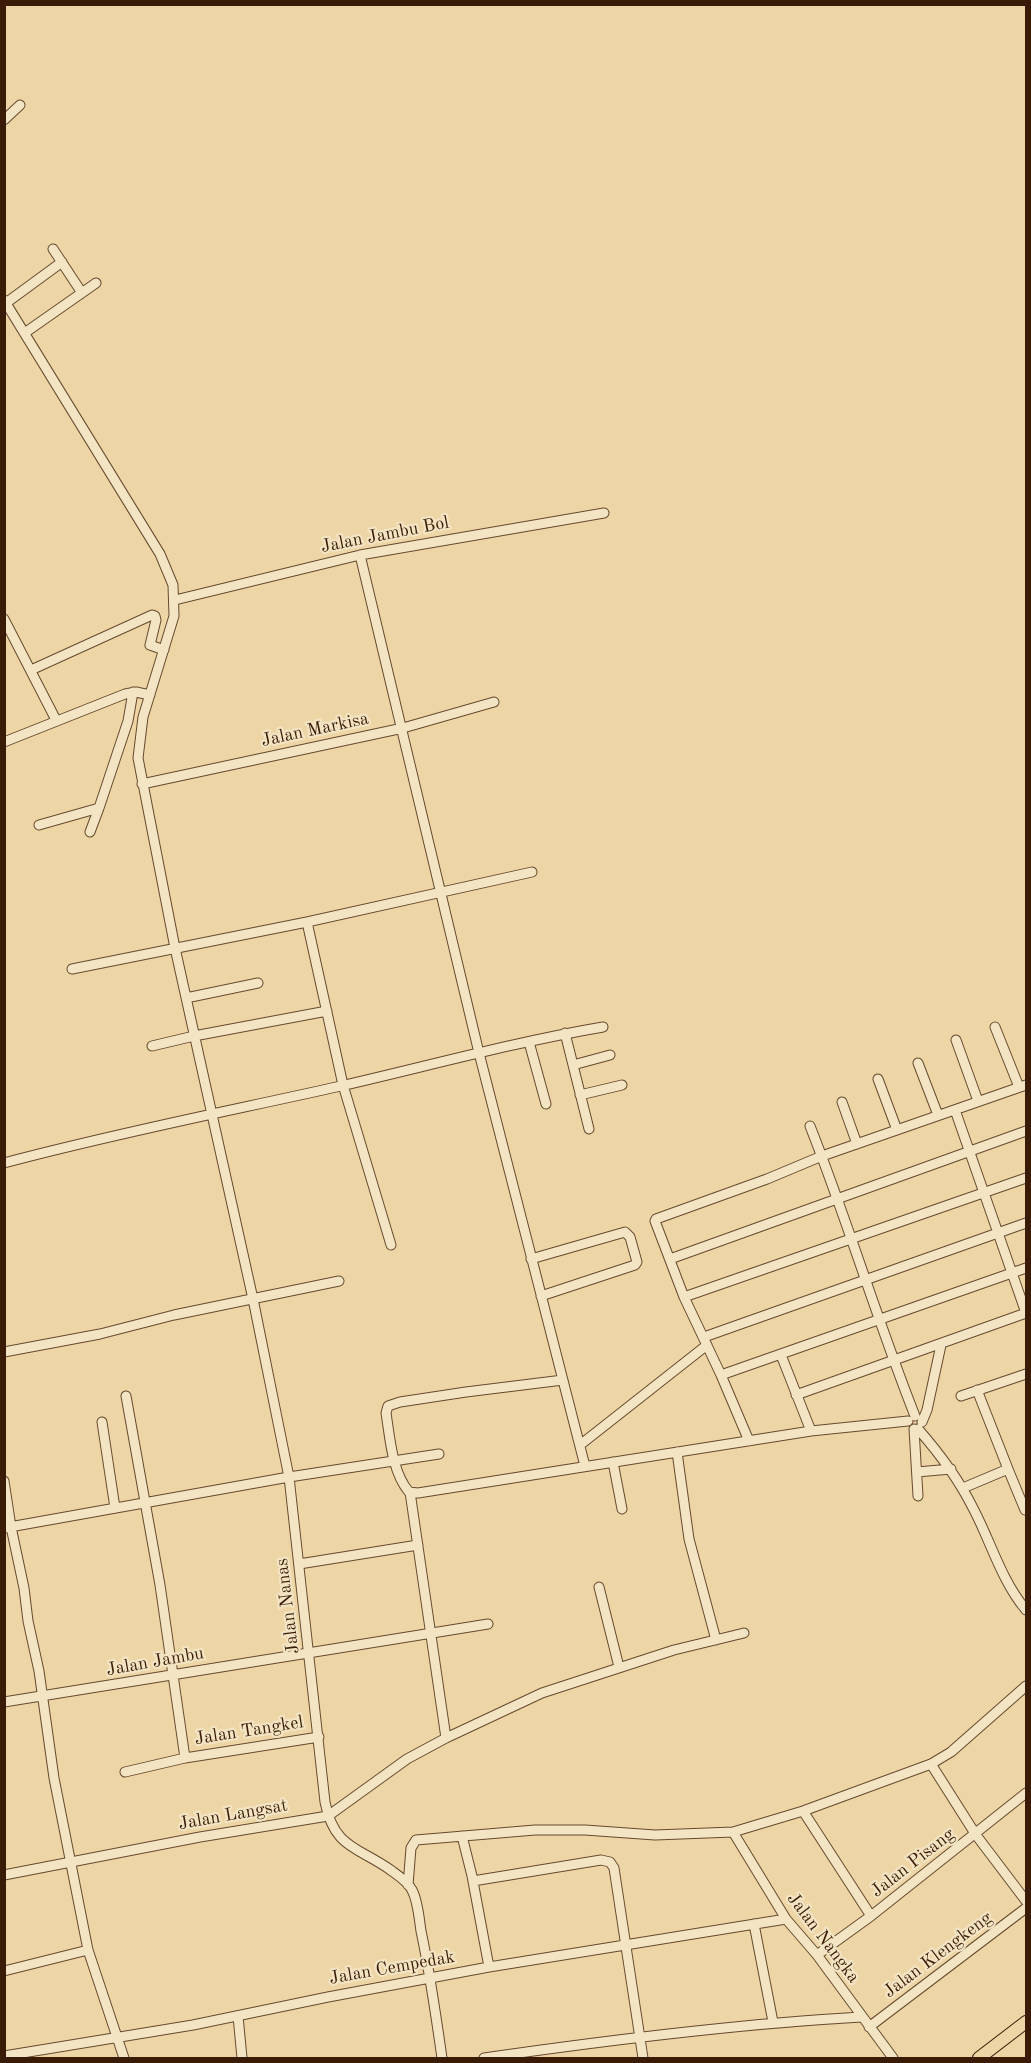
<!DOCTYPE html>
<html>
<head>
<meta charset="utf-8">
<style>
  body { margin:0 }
  #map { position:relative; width:1031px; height:2063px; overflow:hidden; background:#edd5a5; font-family:"Old Standard TT",serif }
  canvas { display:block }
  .frame { position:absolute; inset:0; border:6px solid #3a1c06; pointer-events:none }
</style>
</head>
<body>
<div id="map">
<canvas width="1031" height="2063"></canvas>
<div class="frame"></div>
</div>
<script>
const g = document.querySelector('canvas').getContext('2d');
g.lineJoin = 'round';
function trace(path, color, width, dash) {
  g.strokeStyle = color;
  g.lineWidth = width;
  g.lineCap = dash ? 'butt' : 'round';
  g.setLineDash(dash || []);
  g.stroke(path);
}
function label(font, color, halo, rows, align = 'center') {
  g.font = font + ' "Old Standard TT",serif';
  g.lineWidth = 4.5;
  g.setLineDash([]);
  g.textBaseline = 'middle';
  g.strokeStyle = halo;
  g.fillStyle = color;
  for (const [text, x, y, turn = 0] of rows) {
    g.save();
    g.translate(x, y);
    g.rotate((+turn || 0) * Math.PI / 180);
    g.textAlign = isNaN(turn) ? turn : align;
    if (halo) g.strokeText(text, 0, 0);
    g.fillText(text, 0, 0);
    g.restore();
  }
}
const minor = new Path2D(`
  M4,120L20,105
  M53,249L82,293
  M4,300L160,554L173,585L174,616L143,717L138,758L175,948L253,1299L289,1477L325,1802C334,1849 359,1847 392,1871C399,1876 408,1882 412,1890C418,1901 419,1918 421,1931C430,1973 436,2016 442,2058
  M6,303L62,262
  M26,332L96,283
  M360,555L479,1053L585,1466
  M175,600L360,555L604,513
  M4,619L56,720
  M31,670L152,615L155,616L156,620L150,645L164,650
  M4,742L125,694L136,692L150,695
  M142,784L403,728L494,702
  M39,825L99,808L128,721L133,692
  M90,832L99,808
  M307,922L343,1085L391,1245
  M72,969L307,922L532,872
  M186,998L258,983
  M995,1027L1019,1087
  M565,1033L589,1129
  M956,1040L978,1101
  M529,1042L546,1104
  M152,1046L194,1036L327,1011
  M918,1063L938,1115
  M573,1065L610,1055
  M878,1079L897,1130
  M1026,1085L822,1156L767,1179L656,1219L655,1221L684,1297L721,1375L1026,1268
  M580,1095L622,1085
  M842,1102L857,1144
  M955,1110L1026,1313
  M810,1126C848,1222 877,1320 915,1416
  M4,1163C116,1133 229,1111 341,1086C428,1066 515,1042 603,1027
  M531,1259L625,1232L630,1237L637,1262L635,1265L541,1296
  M670,1259L1026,1131
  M684,1297L1026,1178
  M704,1337L1026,1223
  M4,1352L100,1334L174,1315L339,1281
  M781,1355L811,1431
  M721,1375L749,1441
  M563,1380L466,1392L400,1402L388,1406L386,1413C390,1438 392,1472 409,1492L418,1493L811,1431L908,1421
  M977,1390L1008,1469
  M796,1395L1026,1313
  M126,1396L160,1585L185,1758
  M961,1396L1026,1374
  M102,1422L115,1508
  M922,1422L927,1410L941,1345
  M914,1429L918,1496
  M918,1429C940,1454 958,1478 973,1508C991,1542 1001,1580 1026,1610
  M580,1445L707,1345
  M677,1452L689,1539L716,1640
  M613,1462L622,1509
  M917,1472L951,1469
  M4,1481L11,1527L24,1588L28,1621L39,1671L54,1778L88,1950L124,2058
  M963,1488L1008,1469L1025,1510
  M410,1492L446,1738
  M4,1528L289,1477L439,1454
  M299,1564L418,1545
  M599,1587L619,1667
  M4,1702L488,1624
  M931,1764L976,1835L1026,1901
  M125,1772L185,1758L319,1737
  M803,1811L871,1916
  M733,1832L786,1919L817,1955L893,2058
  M462,1836L472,1876L489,1967
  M4,1875L200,1837L328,1816L407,1759L446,1738L542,1693L674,1650L744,1633
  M473,1881L601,1860L610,1862L614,1868L643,2058
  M408,1885L411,1848L416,1840L535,1830H585L655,1835L733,1832L803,1811L931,1764L951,1752L1026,1686
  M754,1924L773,2022
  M817,1955L871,1916L1026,1793
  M4,1971L88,1950
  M238,2016L242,2058
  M869,2027L1026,1908
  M4,2056L193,2025L328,1997L489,1967L786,1919
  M484,2058C609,2040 735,2024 861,2017`);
const major = new Path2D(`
  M979,2058L1026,2022`);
trace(minor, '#674a2e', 11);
trace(major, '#3a1c06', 14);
trace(minor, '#f3e4c4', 9);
trace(major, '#edd5a5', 12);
label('18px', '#3a1c06', '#f3e4c4', [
  ["Jalan Jambu Bol",385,535,-11],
  ["Jalan Markisa",315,730,-12],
  ["Jalan Nanas",288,1606,-97],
  ["Jalan Jambu",155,1662,-10],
  ["Jalan Tangkel",249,1731,-9],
  ["Jalan Langsat",233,1815,-10],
  ["Jalan Pisang",913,1863,-38],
  ["Jalan Nangka",823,1938,53],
  ["Jalan Klengkeng",938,1955,-37],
  ["Jalan Cempedak",392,1968,-10]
]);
</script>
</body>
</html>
